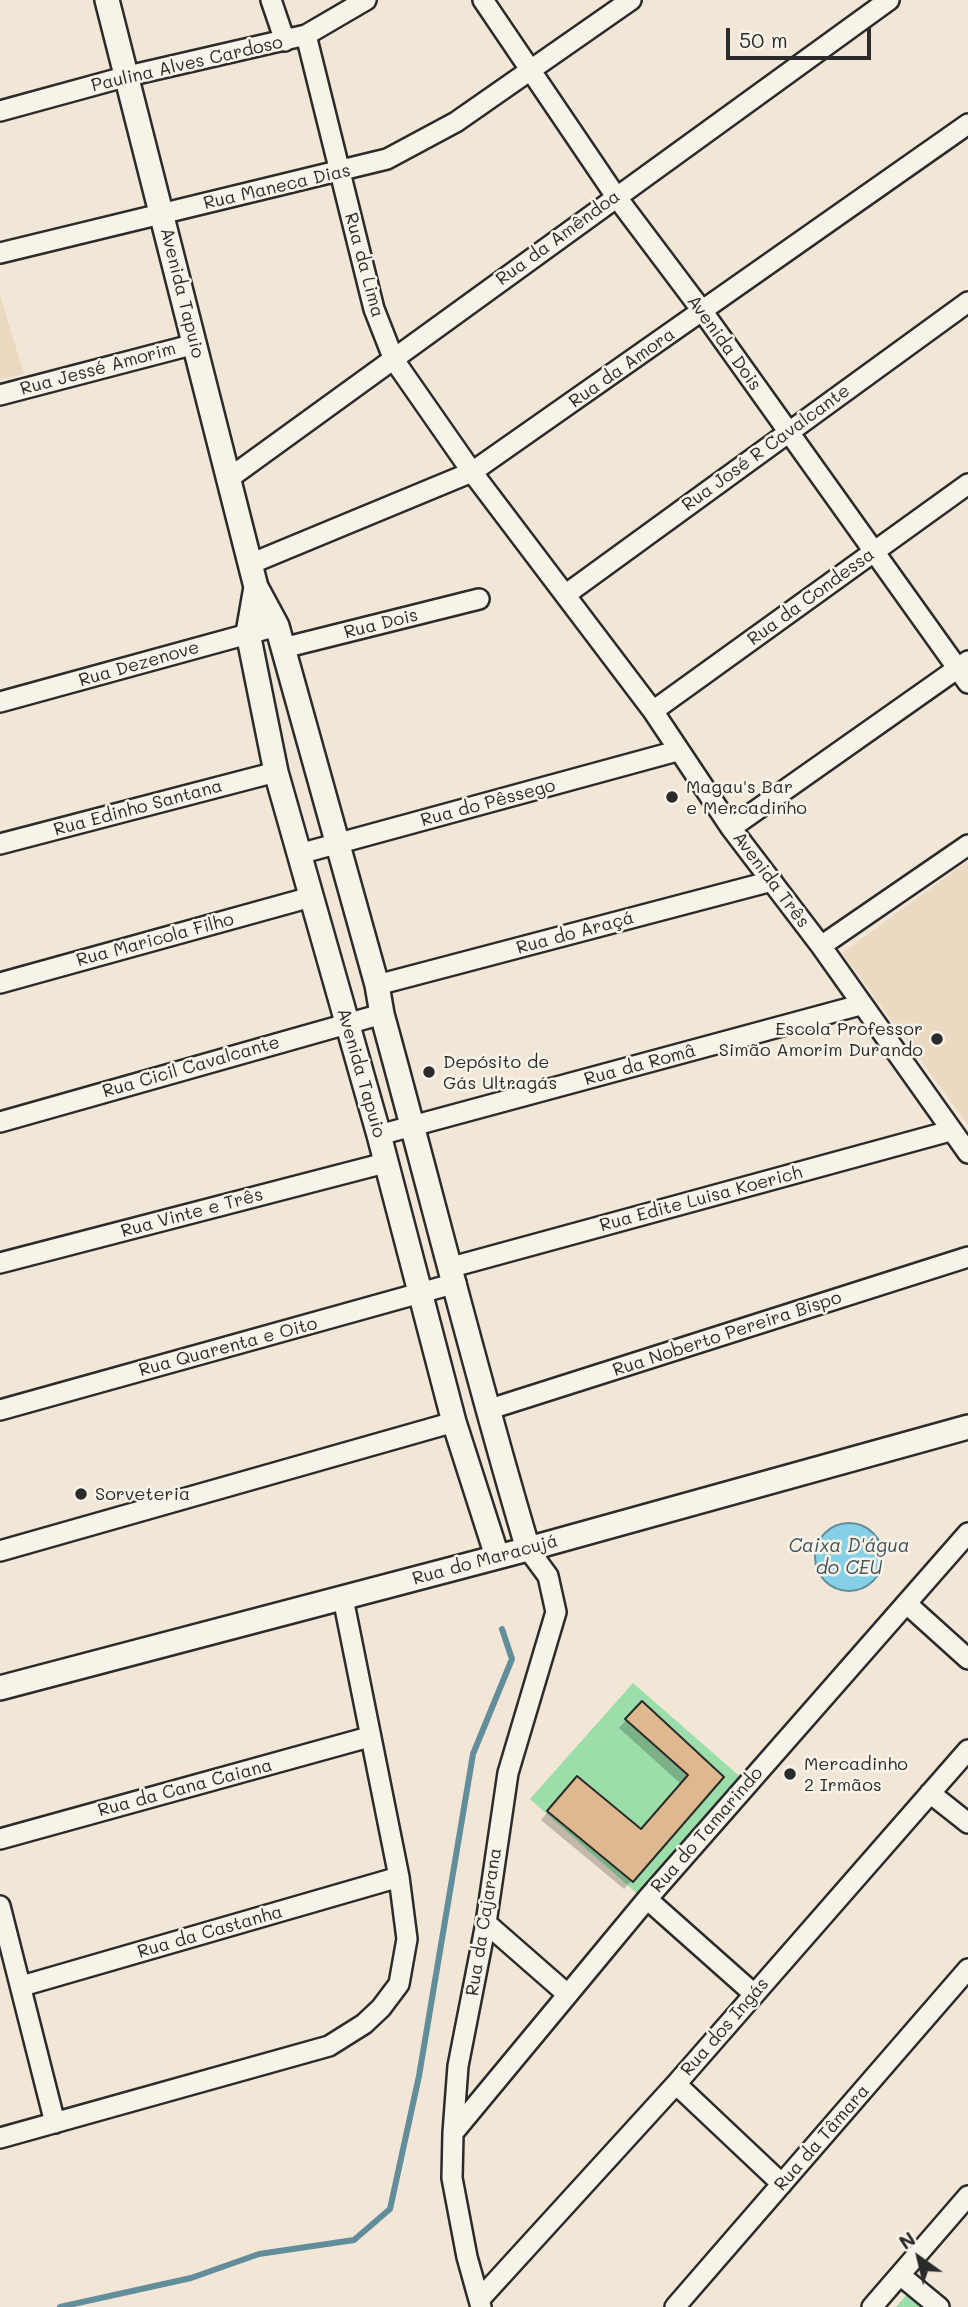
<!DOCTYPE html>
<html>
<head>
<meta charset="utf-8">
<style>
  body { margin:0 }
  #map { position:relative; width:968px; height:2307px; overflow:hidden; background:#f2e7d6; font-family:Mali,sans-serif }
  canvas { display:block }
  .north { position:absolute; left:884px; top:2223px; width:70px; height:70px; -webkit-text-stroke:5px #f7f3e8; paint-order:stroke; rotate:326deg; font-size:19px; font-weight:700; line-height:28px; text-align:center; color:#2b2b2b }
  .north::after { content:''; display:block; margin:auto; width:24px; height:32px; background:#2b2b2b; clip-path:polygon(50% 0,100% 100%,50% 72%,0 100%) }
  .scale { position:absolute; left:726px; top:28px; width:145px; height:32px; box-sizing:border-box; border:4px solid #2b2b2b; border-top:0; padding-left:9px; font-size:21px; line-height:24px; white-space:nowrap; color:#2b2b2b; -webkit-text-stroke:5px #f7f3e8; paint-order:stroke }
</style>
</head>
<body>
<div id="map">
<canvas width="968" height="2307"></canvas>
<div class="north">N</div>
<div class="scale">50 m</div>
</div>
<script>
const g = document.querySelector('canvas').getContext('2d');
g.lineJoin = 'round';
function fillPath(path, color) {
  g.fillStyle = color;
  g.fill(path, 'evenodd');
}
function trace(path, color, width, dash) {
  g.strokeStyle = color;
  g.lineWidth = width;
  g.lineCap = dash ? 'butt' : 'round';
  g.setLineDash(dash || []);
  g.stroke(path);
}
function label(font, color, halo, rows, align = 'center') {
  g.font = font + ' Mali,sans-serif';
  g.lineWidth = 5;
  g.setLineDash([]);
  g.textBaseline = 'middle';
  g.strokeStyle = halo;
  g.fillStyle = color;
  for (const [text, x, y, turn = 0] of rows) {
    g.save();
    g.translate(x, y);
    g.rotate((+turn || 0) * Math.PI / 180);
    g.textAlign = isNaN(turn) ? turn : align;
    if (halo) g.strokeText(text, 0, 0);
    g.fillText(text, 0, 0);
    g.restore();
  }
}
fillPath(new Path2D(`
  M0,295L24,374L0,380Z
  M968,861V1125L842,953Z`), '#ecd9c1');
fillPath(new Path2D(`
  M633,1683L744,1780L641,1897L530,1799Z
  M908,2293L924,2307H896Z`), '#9bdea9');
const water = new Path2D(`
  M815 1557a34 34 0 1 1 68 0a34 34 0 1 1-68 0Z`);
fillPath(water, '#86d0e7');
trace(water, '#628e9c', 2);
fillPath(new Path2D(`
  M642,1703L721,1777L624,1889L541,1820L569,1786L641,1831L681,1784L619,1728Z`), '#0003');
trace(new Path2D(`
  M60,2307L191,2278L259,2254L354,2240L390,2209L419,2076L473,1754L512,1659L502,1629`), '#628e9c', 6);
const building = new Path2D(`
  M642,1701L724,1777L633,1882L547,1811L577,1776L641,1829L688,1775L625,1719Z`);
fillPath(building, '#deb88f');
trace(building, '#2b2b2b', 2);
const minor = new Path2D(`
  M271,0L285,41
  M483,0L615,195L703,312L968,683
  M306,35L374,309L394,360L472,472L653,711L731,828L821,946L968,1153
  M0,111L128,76L306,35L366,0
  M0,253L387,159L456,122L631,0
  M0,395L195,344
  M228,479L889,0
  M250,564L472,472L968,124
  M565,595L968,302
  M283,648L479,599
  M0,702L277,626
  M653,711L968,484
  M731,828L968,661
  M0,844L276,772
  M299,854L677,751
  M821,946L968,845
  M0,983L311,897
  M377,985L772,881
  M0,1122L382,1014
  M379,1135L860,1005
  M0,1263L385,1163
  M452,1267L950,1131
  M0,1410L456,1283
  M487,1410L968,1257
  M0,1551L454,1422
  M907,1604L968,1659
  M930,1793L968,1823
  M0,1839L369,1737
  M647,1899L754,1994
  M0,1906L55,2123
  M486,1923L566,1993
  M22,1986L399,1877
  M676,2084L782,2184
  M453,2133L647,1899L968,1533
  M0,2138L329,2046L364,2024L381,2008L399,1984L407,1939L399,1877L343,1598
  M900,2275L939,2307
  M479,2300L676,2084L968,1750
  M481,2307L467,2257L452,2178L453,2133L458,2066L486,1923L508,1773L556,1612L548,1576L528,1549
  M675,2307L968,1969
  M872,2307L968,2196`);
const tertiary = new Path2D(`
  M107,0L256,587L277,626L377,985L382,1014C431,1192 475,1372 528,1549
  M256,587L248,633L276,772L379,1135L454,1422L497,1556
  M0,1688L528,1549L968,1427`);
trace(minor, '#2b2b2b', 24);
trace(tertiary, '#2b2b2b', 28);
trace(minor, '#f7f3e8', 19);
trace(tertiary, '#f7f3e8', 23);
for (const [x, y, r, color] of [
  [672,797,7,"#2b2b2b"],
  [937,1039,7,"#2b2b2b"],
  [429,1072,7,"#2b2b2b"],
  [81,1494,7,"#2b2b2b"],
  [790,1774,7,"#2b2b2b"]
]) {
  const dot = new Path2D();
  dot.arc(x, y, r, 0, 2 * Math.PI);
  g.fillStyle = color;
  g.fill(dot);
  trace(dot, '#f7f3e8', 2.5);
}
label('18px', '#2b2b2b', '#f7f3e8', [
  ["Paulina Alves Cardoso",187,64,-13],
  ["Rua Maneca Dias",277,187,-13],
  ["Rua da Amêndoa",558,238,-36],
  ["Rua da Lima",364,265,75],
  ["Avenida Tapuio",182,293,76],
  ["Avenida Dois",724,343,54],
  ["Rua da Amora",622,368,-35],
  ["Rua Jessé Amorim",98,369,-15],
  ["Rua José R Cavalcante",766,448,-36],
  ["Rua da Condessa",811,597,-36],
  ["Rua Dois",381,624,-14],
  ["Rua Dezenove",139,664,-16],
  ["Rua do Pêssego",488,803,-15],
  ["Rua Edinho Santana",138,808,-15],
  ["Avenida Três",771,880,53],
  ["Rua do Araçá",575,933,-15],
  ["Rua Maricola Filho",155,940,-15],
  ["Rua da Româ",640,1065,-15],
  ["Rua Cicil Cavalcante",191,1067,-16],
  ["Avenida Tapuio",361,1073,74],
  ["Rua Edite Luisa Koerich",701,1199,-15],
  ["Rua Vinte e Três",192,1213,-15],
  ["Rua Noberto Pereira Bispo",727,1334,-18],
  ["Rua Quarenta e Oito",228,1347,-15],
  ["Rua do Maracujá",485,1560,-15],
  ["Rua da Cana Caiana",185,1788,-15],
  ["Rua do Tamarindo",707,1830,-49],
  ["Rua da Cajarana",484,1922,-81],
  ["Rua da Castanha",210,1932,-16],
  ["Rua dos Ingás",725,2027,-49],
  ["Rua da Tâmara",822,2138,-49]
]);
label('18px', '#2b2b2b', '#f7f3e8', [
  ["Magau's Bar",686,787],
  ["e Mercadinho",686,808],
  ["Escola Professor",923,1029,"right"],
  ["Simão Amorim Durando",923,1050,"right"],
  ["Depósito de",443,1062],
  ["Gás Ultragás",443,1083],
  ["Sorveteria",95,1494],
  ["Mercadinho",804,1764],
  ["2 Irmãos",804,1785]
], 'left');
label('italic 19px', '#42545a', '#f7f3e8', [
  ["Caixa D'água",849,1546],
  ["do CEU",849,1568]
]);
</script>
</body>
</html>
